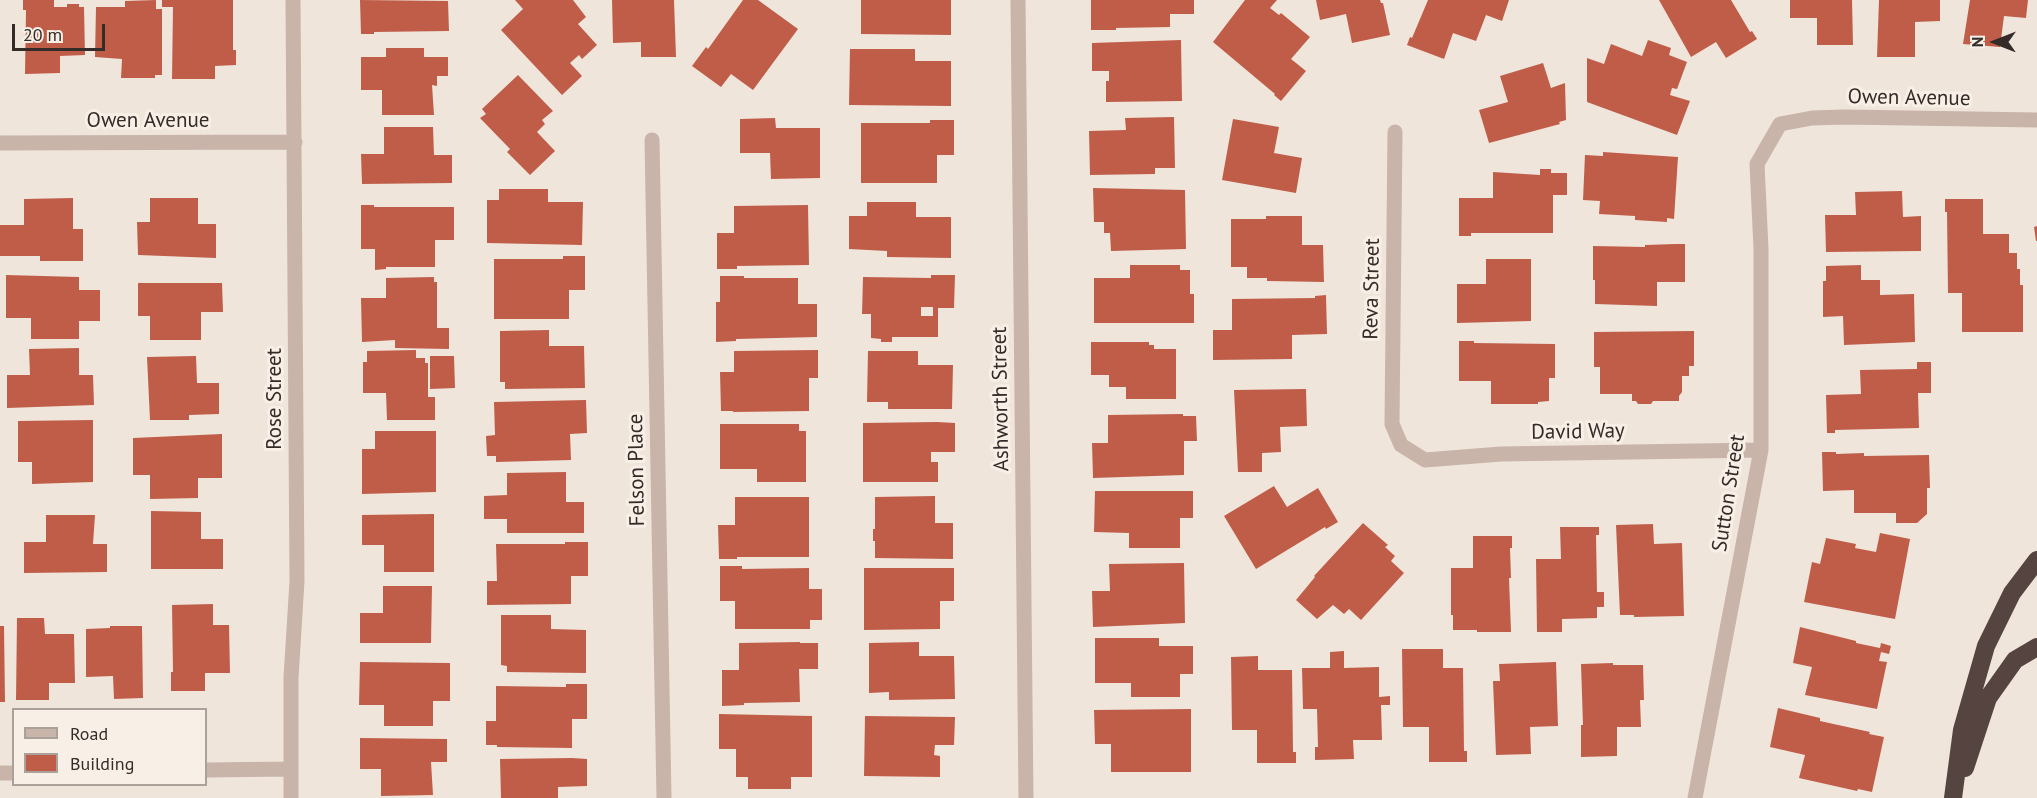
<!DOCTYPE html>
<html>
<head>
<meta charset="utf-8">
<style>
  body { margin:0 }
  #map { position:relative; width:2037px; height:798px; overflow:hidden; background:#f0e5db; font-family:"PT Sans",sans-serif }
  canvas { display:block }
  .legend { position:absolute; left:12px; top:708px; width:195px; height:78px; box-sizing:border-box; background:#f8efe7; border:2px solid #aaa19b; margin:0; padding:8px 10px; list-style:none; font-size:18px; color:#352b28 }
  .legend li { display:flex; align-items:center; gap:12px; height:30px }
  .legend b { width:30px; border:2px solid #aaa19b }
  .north { position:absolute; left:1965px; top:12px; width:60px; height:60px; -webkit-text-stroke:4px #f8efe7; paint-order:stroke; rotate:270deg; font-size:16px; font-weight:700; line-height:24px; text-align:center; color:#352b28 }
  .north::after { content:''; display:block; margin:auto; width:21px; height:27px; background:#352b28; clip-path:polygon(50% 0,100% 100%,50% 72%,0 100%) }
  .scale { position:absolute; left:12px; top:24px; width:93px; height:27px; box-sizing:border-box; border:3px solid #352b28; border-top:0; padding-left:8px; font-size:18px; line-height:21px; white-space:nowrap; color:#352b28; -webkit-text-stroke:4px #f8efe7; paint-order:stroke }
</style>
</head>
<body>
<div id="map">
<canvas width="2037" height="798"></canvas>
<ul class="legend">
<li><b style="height:8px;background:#c8b4a8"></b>Road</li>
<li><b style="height:16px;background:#c05d49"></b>Building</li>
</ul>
<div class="north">N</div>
<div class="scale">20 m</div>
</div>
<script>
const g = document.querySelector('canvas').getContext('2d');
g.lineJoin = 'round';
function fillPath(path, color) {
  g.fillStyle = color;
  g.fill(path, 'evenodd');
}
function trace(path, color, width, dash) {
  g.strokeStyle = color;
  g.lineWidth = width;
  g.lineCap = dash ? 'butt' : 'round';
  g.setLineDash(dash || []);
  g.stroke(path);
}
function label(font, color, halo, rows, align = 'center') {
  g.font = font + ' "PT Sans",sans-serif';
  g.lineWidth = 6;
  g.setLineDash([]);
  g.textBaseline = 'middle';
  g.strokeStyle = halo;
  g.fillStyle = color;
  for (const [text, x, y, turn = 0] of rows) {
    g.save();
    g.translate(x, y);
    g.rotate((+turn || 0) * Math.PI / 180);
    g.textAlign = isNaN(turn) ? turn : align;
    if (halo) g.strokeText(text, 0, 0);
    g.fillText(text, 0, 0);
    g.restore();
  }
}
fillPath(new Path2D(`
  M23,0H54V7H67V4H79V7H84L85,55L60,56V73L25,74L26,10H23Z
  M156,0V9H162V75H155V78H121L122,59L95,57L96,7H125V1Z
  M162,0H233V50H236V65L215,66V79H172L173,7H162Z
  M360,0L448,1L449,31L374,32V34H361Z
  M515,0H573L586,17L578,24L597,45L582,59L579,55L570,63L582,76L562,95L501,30L523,9Z
  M612,0H674L676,57H641V42L613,43Z
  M743,0H758L798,29L753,90L731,74L721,87L692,66L706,47L708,49Z
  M861,0H951V35L861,34Z
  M1091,0H1194V14H1170V27L1116,28V30H1091Z
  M1245,0H1277L1270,8L1279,15L1281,13L1310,37L1291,59L1306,71L1281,101L1274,95L1275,94L1213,42Z
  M1316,0H1380L1381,3H1383L1390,35L1352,43L1346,14L1320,20Z
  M1428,0H1509L1502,21L1486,15L1476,41L1453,33L1444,59L1407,45L1410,37L1412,38Z
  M1659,0H1731L1750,32L1752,31L1757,39L1726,58L1716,42L1691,57Z
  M1790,0H1852L1853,45H1817V18H1790Z
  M1879,0H1940V21L1915,22V57H1877Z
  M1970,0H2028L2026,18L2004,16L2000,47L1963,44Z
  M1181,40L1182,101L1106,102V81H1109V71H1092V43Z
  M1648,40L1671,48L1669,55L1687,62L1677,89L1672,88L1670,95L1690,101L1677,135L1587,102V58L1604,64L1611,44L1642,56Z
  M386,48H424V57H448V76H437V86L432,85L434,115H382V90H361V57H386Z
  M850,49H915V61H951V106L849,105Z
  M1543,63L1551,88L1565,83L1566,120L1559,122L1560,124L1489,143L1479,110L1508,102L1500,76Z
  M518,75L553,111L542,120L545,124L537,132L555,151L530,175L507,152L510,149L480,118L486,114L482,109Z
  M1174,117L1175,168H1155V174L1090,175L1089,131L1126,130L1125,118Z
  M775,118L776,128H820V178L771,179L770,153H740V119Z
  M1233,119L1279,127L1274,153L1302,158L1296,193L1222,180Z
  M930,120H954V155H937V183H861V123H930Z
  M384,127H433L434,155H452V183L362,184L361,154H384Z
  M1603,152L1678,157L1674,219L1667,218V222L1635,220V216L1599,214L1600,201L1583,200L1585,155L1603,156Z
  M1540,169H1551V173H1567V195H1553V233H1471V236H1459V198H1493V172L1540,175Z
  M1093,188L1185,190L1186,249L1111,251L1110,233H1104V222H1094Z
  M499,189H548V202H583L582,245L487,243V200H499Z
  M1902,191L1903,217L1921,216V251L1826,252L1825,215H1856L1855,192Z
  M73,198V229H83V261H40V256H0V225H24V199Z
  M150,198H198V224H216V258L138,255L137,222H150Z
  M1945,199H1983V234H2009V253H2017V269H2020V285H2023V332H1962V293H1948L1947,212H1945Z
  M867,202H916V217H951V258L887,257V251L849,249V216H867Z
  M361,205H374V207H454V240H435V267H386V269L375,270V249H361Z
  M808,205L809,265L737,266V269H717V233H734V206Z
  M1266,216H1302V245H1323L1324,282L1267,281V278H1247V267H1231V219H1266Z
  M2037,226V241H2036L2034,227Z
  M1676,244H1685V282H1657V306L1595,304V280H1593V246L1645,247V245Z
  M563,256H585V290H569V319H494V259H563Z
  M1486,259H1531V321L1457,323V284H1486Z
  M1130,265H1180V270H1190V294H1194V323H1094V278H1130Z
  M1861,265V280H1880V295L1914,294L1915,342L1844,345L1843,316L1823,317V281H1826V266Z
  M6,275L79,277V290H100V321H79V339H31V318H6Z
  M931,275H955L954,308H938V337H892V342H881V339L871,338V314H862L863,277L931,278ZM921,307H933V316H921Z
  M720,276H744V278H798V304H817V337L736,339V341L716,342V302H720Z
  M434,277V282H437V328H449V349L395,348V340L362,342L361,298H386V278Z
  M138,283H222L223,312H201V340H150V316H138Z
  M1326,295L1327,334L1292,335V359L1213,360V330H1232V299L1315,298V296Z
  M549,330V346H584L585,388L505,389V382H500V331Z
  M1694,331V366H1689V376H1682V392L1679,396V401H1653L1651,404H1638L1636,401H1632V394H1600V367H1594V332Z
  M1459,341H1474V343L1555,344V378H1549V401L1538,402V404H1491V381H1459Z
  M1091,342H1149V345H1154V349H1176V399H1126V387H1109V375H1091Z
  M79,348V375H93L94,405L7,408V375H30L29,349Z
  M416,350V358H425V363H428V397H435V420H387L386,393H363V362H367V351Z
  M818,350V378H809V411L733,412V411H721L720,372H734V351Z
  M868,351H918V365H953L952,409H888V402H867Z
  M196,356L197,383H219V414L189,415V420H150L147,357Z
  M430,356H454L455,388L430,389Z
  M1917,362H1931V393H1918L1919,428L1835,430V433H1827L1826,395L1861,394L1860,370L1917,369Z
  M1306,389L1307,426L1280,427L1281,452L1262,453V472H1238L1234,390Z
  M586,400L587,433L570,434L571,460L496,462V456H487L486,436L495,435L494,402Z
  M1183,414V416H1196L1197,441H1184V475L1093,478L1092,443H1108V415Z
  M93,420V482L32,484V462H18V421Z
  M937,422L955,423V452H931V462H938V482H863V423Z
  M720,424H799V431H806V482H757V469H720Z
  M375,431H436V492L362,494V449H375Z
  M222,434V478H198V498L150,499V475H133V438Z
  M1822,452H1836V454L1864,453V456L1929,455L1930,488H1927V514L1917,523H1896V513H1854V490L1823,491Z
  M566,472V502H584V533H507V519H484V496L507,495V473Z
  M1274,486L1287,507L1318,488L1338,522L1326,529L1325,527L1256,569L1224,516Z
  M1095,491H1193V518H1180V548H1129V533L1094,532Z
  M935,496V523H953V559L875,558V541H873V529H875V497Z
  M735,497H809V557H737V559H719L718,525H735Z
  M151,511L201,512V539H223V569H151Z
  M434,514V572H384V545H362V515Z
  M46,515H95L93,544H107V572L24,573V542H46Z
  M1363,523L1388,545L1385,547L1395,556L1391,561L1404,573L1361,620L1349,609L1344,614L1333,605L1317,619L1296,600L1315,577L1314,576Z
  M1653,524L1654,544L1682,543L1684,616L1634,617V615H1620L1616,525Z
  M1560,527H1599V535H1596L1597,592H1604V607H1597V618L1562,619V632H1537L1536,559H1561Z
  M1880,533L1910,539L1895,619L1804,602L1812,562L1820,564L1826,538L1856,544L1855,548L1876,552Z
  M1473,536H1512V548H1510L1511,578H1509L1511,632H1477V630H1453V615H1451V568H1473Z
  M565,542H588V576H571V604L487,605V581H497L496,544H565Z
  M1184,563L1185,623L1093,627L1092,591H1110L1109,564Z
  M720,566H742V569L809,568V589H822V620H810V629H735V601H720Z
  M864,568H954V601H940V629L864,630Z
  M383,586H432L431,643H360V613H383Z
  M213,604V625H229L230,673H205V691H171V672H173L172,605Z
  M501,615H551V629L586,630V673L507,672V666L501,665Z
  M17,618H44L45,634H74L75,683H49V700H16Z
  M0,626H4L5,702H0Z
  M110,626H142L143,698L114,699L113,676L86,677V629L110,628Z
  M1800,627L1856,641V643L1880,648L1881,643L1891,646L1889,654L1881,652L1879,661L1887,662L1877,709L1805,695L1812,667L1793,663Z
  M1095,638H1159V646H1193V674H1180V697H1131V683H1095Z
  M800,642V643H818V669H799L800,702L744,703V705L722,706V670H739V643Z
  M919,642V656H954L955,699L889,700V692L869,693V643Z
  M1402,649H1443V668H1463L1464,751H1467V762H1429V727H1403Z
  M1344,651V668L1379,667V697L1390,696V705H1381L1382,740H1353L1354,759L1315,760V747H1318L1317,709H1303L1302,668H1330V652Z
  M1258,656V670H1292L1293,752H1296V763H1257V730H1232L1231,657Z
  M360,662L450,663V701H433V726H384V705H359Z
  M1556,662L1558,726L1530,727L1531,754L1496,755L1493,681H1500L1499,664Z
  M1613,663V665H1643L1644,700H1640L1641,727H1617V756L1581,757V725H1583L1581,664Z
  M566,684H587V719H572V748L497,747V745H486V721H496V686L566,687Z
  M1778,708L1820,718V721L1870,732L1869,734L1884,737L1872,792L1858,789L1857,791L1799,778L1805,755L1770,747Z
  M1191,709V772H1111V744H1095L1094,710Z
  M719,714L812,716V777H791V789H748V777H736V749H719Z
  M865,716L955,717L954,745H935L934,755L940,756V777L864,776Z
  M360,738L447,739V762H431L433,795L381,796V769H360Z
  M572,758L587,759V786L558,787V798H501L500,759Z`), '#c05d49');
trace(new Path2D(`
  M1018,0L1026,798
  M1395,132L1392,424L1401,445L1425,460L1501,454L1761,450
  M652,140L664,798
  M0,143L295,142
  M206,770L291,769
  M0,773H14
  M291,798V678L297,581L293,0
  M1695,798L1761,450V249L1757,164L1780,124L1812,118L1844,117L2037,120`), '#c8b4a8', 15);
trace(new Path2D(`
  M1965,768L1988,698L2015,660L2037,647
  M1953,798L1962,730L1986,646L2012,593L2037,560`), '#55443f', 18);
label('21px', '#352b28', '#f8efe7', [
  ["Owen Avenue",1909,98,1],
  ["Owen Avenue",148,121],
  ["Reva Street",1372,289,-89],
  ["Rose Street",275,399,-90],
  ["Ashworth Street",1001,399,-91],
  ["David Way",1578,432,-1],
  ["Felson Place",637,470,-91],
  ["Sutton Street",1729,493,-81]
]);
</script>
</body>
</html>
